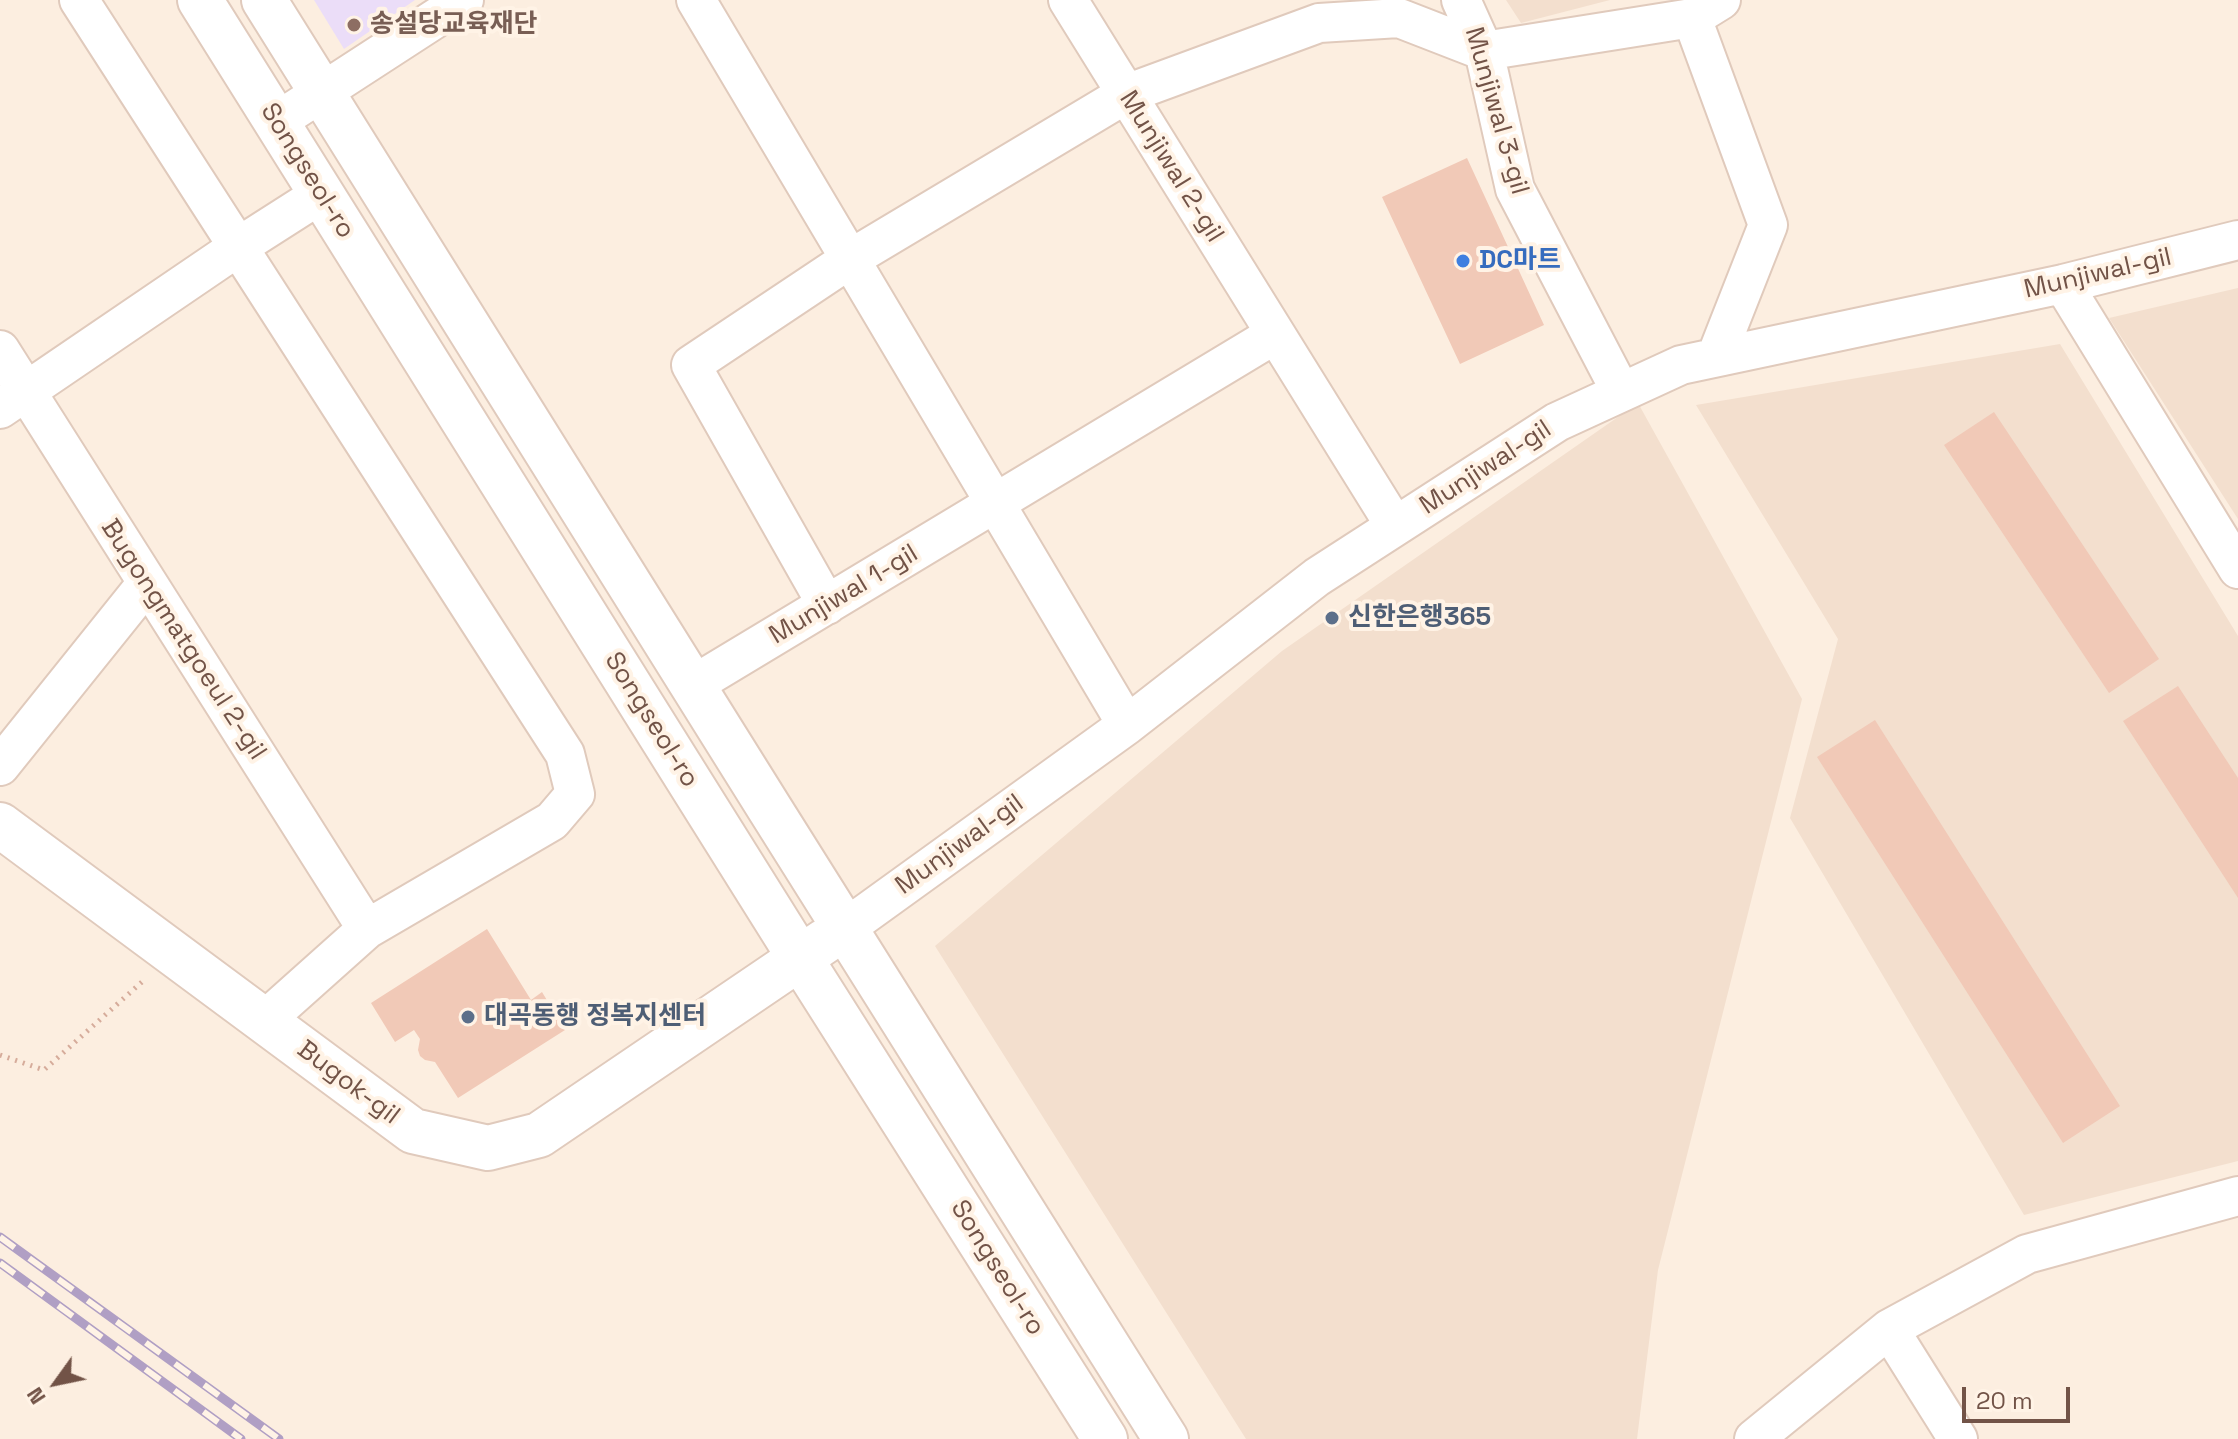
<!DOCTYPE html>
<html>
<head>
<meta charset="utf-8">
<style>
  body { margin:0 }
  #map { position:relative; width:2238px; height:1439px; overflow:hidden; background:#fceee0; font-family:"Space Grotesk",sans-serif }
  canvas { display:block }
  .north { position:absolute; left:16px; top:1343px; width:80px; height:80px; -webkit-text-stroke:6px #fff3e6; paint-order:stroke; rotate:237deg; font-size:22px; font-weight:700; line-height:32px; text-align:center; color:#725347 }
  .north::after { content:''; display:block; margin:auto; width:28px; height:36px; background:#725347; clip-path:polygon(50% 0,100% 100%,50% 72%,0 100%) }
  .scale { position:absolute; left:1962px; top:1387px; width:108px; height:36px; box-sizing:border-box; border:4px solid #725347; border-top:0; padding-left:10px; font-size:24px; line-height:28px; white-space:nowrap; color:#725347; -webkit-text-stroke:6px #fff3e6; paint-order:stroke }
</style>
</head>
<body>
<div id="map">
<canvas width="2238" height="1439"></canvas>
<div class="north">N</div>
<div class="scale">20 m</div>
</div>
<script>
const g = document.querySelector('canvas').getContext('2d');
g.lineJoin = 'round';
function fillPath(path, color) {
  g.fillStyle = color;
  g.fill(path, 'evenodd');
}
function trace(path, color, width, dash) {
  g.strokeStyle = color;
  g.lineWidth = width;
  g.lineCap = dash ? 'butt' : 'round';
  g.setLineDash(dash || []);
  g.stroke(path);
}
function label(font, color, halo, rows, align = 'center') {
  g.font = font + ' "Space Grotesk","Noto Sans KR",sans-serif';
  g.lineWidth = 8;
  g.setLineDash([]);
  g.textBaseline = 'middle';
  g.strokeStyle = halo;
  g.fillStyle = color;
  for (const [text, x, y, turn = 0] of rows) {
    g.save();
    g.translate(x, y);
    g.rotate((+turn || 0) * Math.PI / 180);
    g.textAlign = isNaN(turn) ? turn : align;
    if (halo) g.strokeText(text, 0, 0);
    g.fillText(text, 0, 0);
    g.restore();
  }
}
fillPath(new Path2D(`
  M1506,0H1610L1521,23Z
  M2238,288V519L2109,318Z
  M2060,344L2238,636V1161L2024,1215L1790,818L1838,639L1696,405Z
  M1638,403L1802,699L1658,1270L1637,1439H1246L935,946L1282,651Z`), '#f3dfce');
fillPath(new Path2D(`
  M314,0H415L344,49Z`), '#ebddf8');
fillPath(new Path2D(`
  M1467,158L1544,325L1460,364L1382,197Z
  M1994,412L2159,659L2109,693L1944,445Z
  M2178,686L2238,778V898L2123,721Z
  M1875,720L2120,1106L2063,1143L1817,757Z
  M487,929L531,1000L542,992L565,1030L458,1098L435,1062L425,1060L420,1056L418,1050L420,1039L414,1030L395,1042L371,1003Z`), '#f1c9b7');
const minor = new Path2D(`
  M79,0L565,754L575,794L552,821L367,929L264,1021
  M696,0L1127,725
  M1068,0L1395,526
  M1461,0L1484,51L1515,189L1621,392
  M1692,18L1768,225L1716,357
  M276,122L464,0
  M2063,284L2238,569
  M0,350L367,929
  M0,409L238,247L321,194
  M827,605L691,365L850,259L1126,94L1319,23L1399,18L1484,51L1692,18L1721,0
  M693,685L1274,335
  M0,766L147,583
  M843,930L1127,725L1317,577L1557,422L1681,365L2063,284L2238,240
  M1889,1329L1958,1439
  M1754,1439L1889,1329L2027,1254L2238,1196`);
const tertiary = new Path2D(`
  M200,0L800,958L1105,1439
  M264,0C565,479 863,961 1166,1439
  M0,825L413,1131L488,1148L539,1135L825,941`);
trace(minor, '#e0cabc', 42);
trace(tertiary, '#e0cabc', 48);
trace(new Path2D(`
  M0,1055L44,1070L143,981`), '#d6ac9b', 5, [2, 6]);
trace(minor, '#fff', 38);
trace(tertiary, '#fff', 44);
const rail = new Path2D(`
  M0,1237L279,1439
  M0,1263L241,1439`);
trace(rail, '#b09fc4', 9);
trace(rail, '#fff3e6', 6, [18]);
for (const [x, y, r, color] of [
  [354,25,8,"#8d6e63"],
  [1463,261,8,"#3f7fe0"],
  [1332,618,8,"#5c6f8a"],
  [468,1017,8,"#5c6f8a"]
]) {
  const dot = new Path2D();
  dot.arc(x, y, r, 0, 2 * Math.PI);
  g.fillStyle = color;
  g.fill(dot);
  trace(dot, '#fff3e6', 3);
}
label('bold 26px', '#785e54', '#fff3e6', [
  ["송설당교육재단",370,25]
], 'left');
label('26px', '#725347', '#fff3e6', [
  ["Munjiwal 3-gil",1496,111,74],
  ["Munjiwal 2-gil",1171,167,58],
  ["Songseol-ro",307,171,58],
  ["Munjiwal-gil",2098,274,-13],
  ["Munjiwal-gil",1486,468,-33],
  ["Munjiwal 1-gil",844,595,-31],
  ["Bugongmatgoeul 2-gil",183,640,57],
  ["Songseol-ro",651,720,58],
  ["Munjiwal-gil",960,845,-36],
  ["Bugok-gil",348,1083,37],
  ["Songseol-ro",997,1268,58]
]);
label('bold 26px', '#366cbe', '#fff3e6', [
  ["DC마트",1479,261]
], 'left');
label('bold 26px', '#4e5e75', '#fff3e6', [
  ["신한은행365",1348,618],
  ["대곡동행 정복지센터",484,1017]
], 'left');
</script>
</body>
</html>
